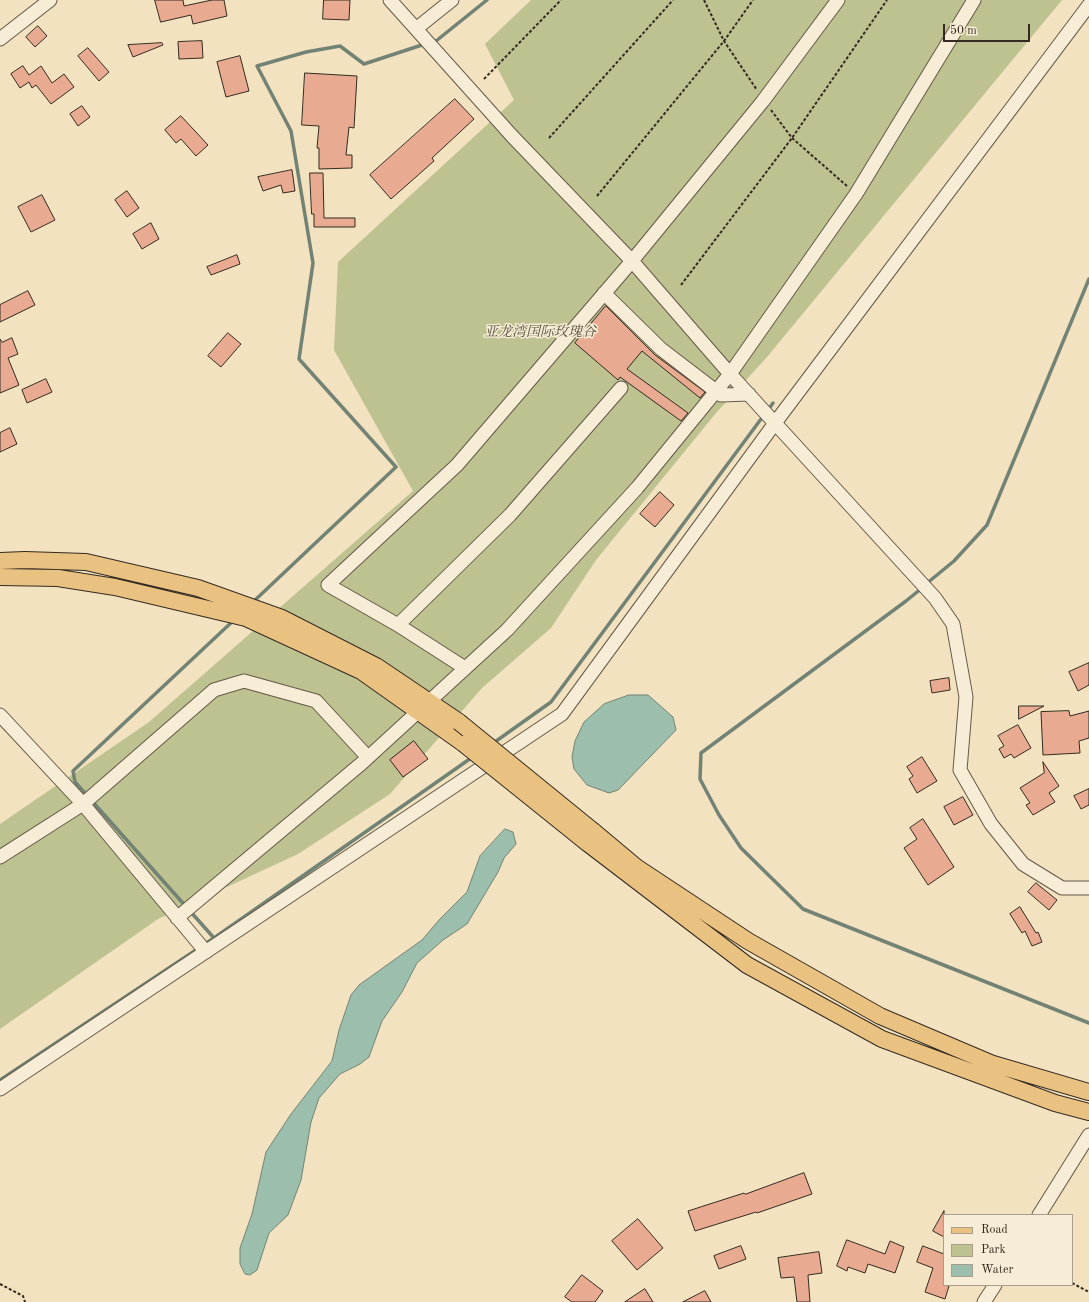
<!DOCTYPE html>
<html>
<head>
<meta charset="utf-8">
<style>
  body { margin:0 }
  #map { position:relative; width:1089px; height:1302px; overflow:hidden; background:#f2e2bf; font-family:"Old Standard TT",serif }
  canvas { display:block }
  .legend { position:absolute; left:943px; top:1214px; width:130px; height:72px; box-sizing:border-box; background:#f7ecd5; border:1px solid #a99e8d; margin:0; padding:5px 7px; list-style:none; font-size:12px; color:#342a21 }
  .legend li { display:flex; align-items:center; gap:8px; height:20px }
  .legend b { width:20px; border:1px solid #a99e8d }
  .scale { position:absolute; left:943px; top:24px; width:87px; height:18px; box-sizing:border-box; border:2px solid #342a21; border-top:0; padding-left:5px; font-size:12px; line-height:14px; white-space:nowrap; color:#342a21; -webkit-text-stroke:3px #f7ecd5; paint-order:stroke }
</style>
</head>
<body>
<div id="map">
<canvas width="1089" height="1302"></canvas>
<ul class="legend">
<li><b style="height:5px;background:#e9c180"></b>Road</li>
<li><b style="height:11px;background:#bdc290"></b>Park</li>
<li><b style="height:11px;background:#9cbfad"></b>Water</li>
</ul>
<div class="scale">50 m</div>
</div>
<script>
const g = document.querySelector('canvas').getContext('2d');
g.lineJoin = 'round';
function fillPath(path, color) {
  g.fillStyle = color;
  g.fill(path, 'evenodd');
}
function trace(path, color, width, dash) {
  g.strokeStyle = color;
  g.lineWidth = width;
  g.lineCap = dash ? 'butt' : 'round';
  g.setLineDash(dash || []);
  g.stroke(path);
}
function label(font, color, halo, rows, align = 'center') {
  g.font = font + ' "Old Standard TT","Noto Serif SC",serif';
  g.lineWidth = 3;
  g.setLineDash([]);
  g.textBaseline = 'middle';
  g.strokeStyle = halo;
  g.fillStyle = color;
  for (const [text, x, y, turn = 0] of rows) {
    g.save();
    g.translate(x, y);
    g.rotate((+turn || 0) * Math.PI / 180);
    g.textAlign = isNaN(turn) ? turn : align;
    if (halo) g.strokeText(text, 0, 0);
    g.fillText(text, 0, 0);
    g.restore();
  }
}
fillPath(new Path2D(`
  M531,0H1062L767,357L716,413L596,560L551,628L482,688L390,794L298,854L158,919L0,1029V824L149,722L413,491L334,350L338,262L514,100L485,44Z`), '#bdc290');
const water = new Path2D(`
  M629,695H648L673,717L676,730L618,790L609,793L587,785L574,769L572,757L575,741L584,722L604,704Z
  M505,829L513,832L516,844L504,858L498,872L467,924L443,940L417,963L402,992L382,1021L369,1057L360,1064L340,1074L319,1098L311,1122L301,1180L288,1215L269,1233L257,1270L250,1275L245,1274L240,1264V1248L252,1214L266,1152L291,1114L332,1061L339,1030L351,995L359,985L422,940L439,920L467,892L480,856Z`);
fillPath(water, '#9cbfad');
trace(water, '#728375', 1);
trace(new Path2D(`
  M433,42L436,41L487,0
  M768,410L773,403
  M926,584L954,561L987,525L1089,279
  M922,588L906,601L701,753L700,779L719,815L741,848L803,909L1089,1023
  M253,602L396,467L299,359L313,263L291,131L257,66L306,52L340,46L364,64L425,44
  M492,744L551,702L764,415
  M214,938L75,782L73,771L234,620
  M0,1080L214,938L474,756`), '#728375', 3.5);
const building = new Path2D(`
  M155,0H183L184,6L212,0H224L227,16L193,24L191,15L161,22Z
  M324,0H350L349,20L323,19Z
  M38,26L47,36L35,47L26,37Z
  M202,41L203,58L179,59L178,42Z
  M162,43L163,45L133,57L128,45Z
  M88,48L109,72L99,81L78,56Z
  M240,56L249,91L226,97L217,62Z
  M23,66L29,75L41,66L52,83L64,74L74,87L51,104L36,85L32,88L29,82L20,88L11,74Z
  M305,73L357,76L354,128L349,127L346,155H352V168L319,169V148H317L319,126L302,125Z
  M455,99L474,119L432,158L434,161L391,199L370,175Z
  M82,106L90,117L78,126L70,114Z
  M181,116L208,145L196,156L181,139L176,143L165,130Z
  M292,170L295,191L283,193L281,185L263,191L258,177Z
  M310,173H323L324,218H355V227H314V214H312Z
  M127,191L139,208L127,217L115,200Z
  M42,195L55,220L31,232L18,207Z
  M151,223L159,239L142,249L133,234Z
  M237,255L240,264L211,275L207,267Z
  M28,291L35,305L0,322V305Z
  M606,306L655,355L705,392L700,398L642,351L627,369L688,413L681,421L620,377L618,380L575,343Z
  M228,333L241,344L221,367L208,356Z
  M12,338L18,354L8,358L19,385L0,393V339L2,342Z
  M46,379L52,392L27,403L22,390Z
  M10,428L17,444L0,452V433Z
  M660,492L674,505L655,527L640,514Z
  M1089,663V685L1078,691L1069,672Z
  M949,678L950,690L932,693L930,681Z
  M1019,706H1044L1019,719Z
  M1069,711L1070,716L1089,711V738L1079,741L1080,753L1043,755L1041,712Z
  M1018,725L1031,748L1014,758L1011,754L1004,758L999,749L1004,746L998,736Z
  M414,741L428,759L403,777L390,760Z
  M922,757L937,781L917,793L909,779L913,776L907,767Z
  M1043,762L1059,786L1049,793L1055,802L1033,815L1026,805L1030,803L1020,788L1044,773Z
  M1089,789V805L1081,809L1074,796Z
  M963,797L973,815L954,825L944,807Z
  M923,819L954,867L928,885L904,848L917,839L910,828Z
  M1036,883L1057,900L1049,910L1028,892Z
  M1020,907L1036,933L1038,932L1042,942L1032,946L1025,931L1022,933L1010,914Z
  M804,1173L812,1194L757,1213L756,1212L695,1231L688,1211L744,1193L745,1194Z
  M944,1211V1237L933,1231Z
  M638,1219L663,1248L637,1270L612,1241Z
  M847,1240L885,1254L890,1241L904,1247L895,1273L868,1264L865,1273L848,1267L847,1271L837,1266Z
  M741,1246L746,1259L719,1269L714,1256Z
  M923,1246L944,1254V1285L949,1286L945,1299L925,1292L933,1268L917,1262Z
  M819,1252L822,1273L808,1275L810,1302H797L794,1277L781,1278L778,1258Z
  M582,1275L603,1291L595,1302H572L565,1297Z
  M645,1289L653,1302H625Z
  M705,1291L711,1302H683Z`);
fillPath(building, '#e8ab91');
trace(building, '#342a21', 1);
const minor = new Path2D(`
  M390,0L512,136L632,261L730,374L935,598L953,624L966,697L960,770L991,824L1023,864L1062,888H1089
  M417,28L452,0
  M0,39L50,0
  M604,293L661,349L721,395L749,394
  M621,388L510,515L398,625L328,585L457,465L632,261L763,101L838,0
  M398,625L465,668
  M0,715L83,804L206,952
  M0,857L83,804L214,690L244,681L316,701L363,752
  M177,918L362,763L507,630L637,488L730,374L856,194L974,0
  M0,1089L562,714L775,423L1089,5
  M1039,1215L1089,1135
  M984,1302L995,1285`);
const major = new Path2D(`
  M0,561L25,560L86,562L198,588L282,618L376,666L459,722
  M0,577L58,578L115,587L246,618L361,671L464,744
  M593,831L636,867L748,941L880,1016L993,1064L1089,1092
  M586,842L747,965L882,1039L1055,1103L1089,1112`);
trace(minor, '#645848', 15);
trace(major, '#342a21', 18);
trace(new Path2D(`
  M704,0L724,41L757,90
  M484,79L561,0
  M771,110L792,138L847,186
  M549,138L673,0
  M597,196L724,41L753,0
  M681,285L792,138L887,0
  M1072,1283L1089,1292
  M0,1284L23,1296L25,1302`), '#342a21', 2, [3, 2]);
trace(minor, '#f7ecd5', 13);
trace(major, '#e9c180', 16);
const majorBridge = new Path2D(`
  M459,722L593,831
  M464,744L586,842`);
trace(majorBridge, '#342a21', 18, []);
trace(majorBridge, '#e9c180', 16);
label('italic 14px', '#56503d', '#f7ecd5', [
  ["亚龙湾国际玫瑰谷",540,332]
]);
</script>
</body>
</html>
